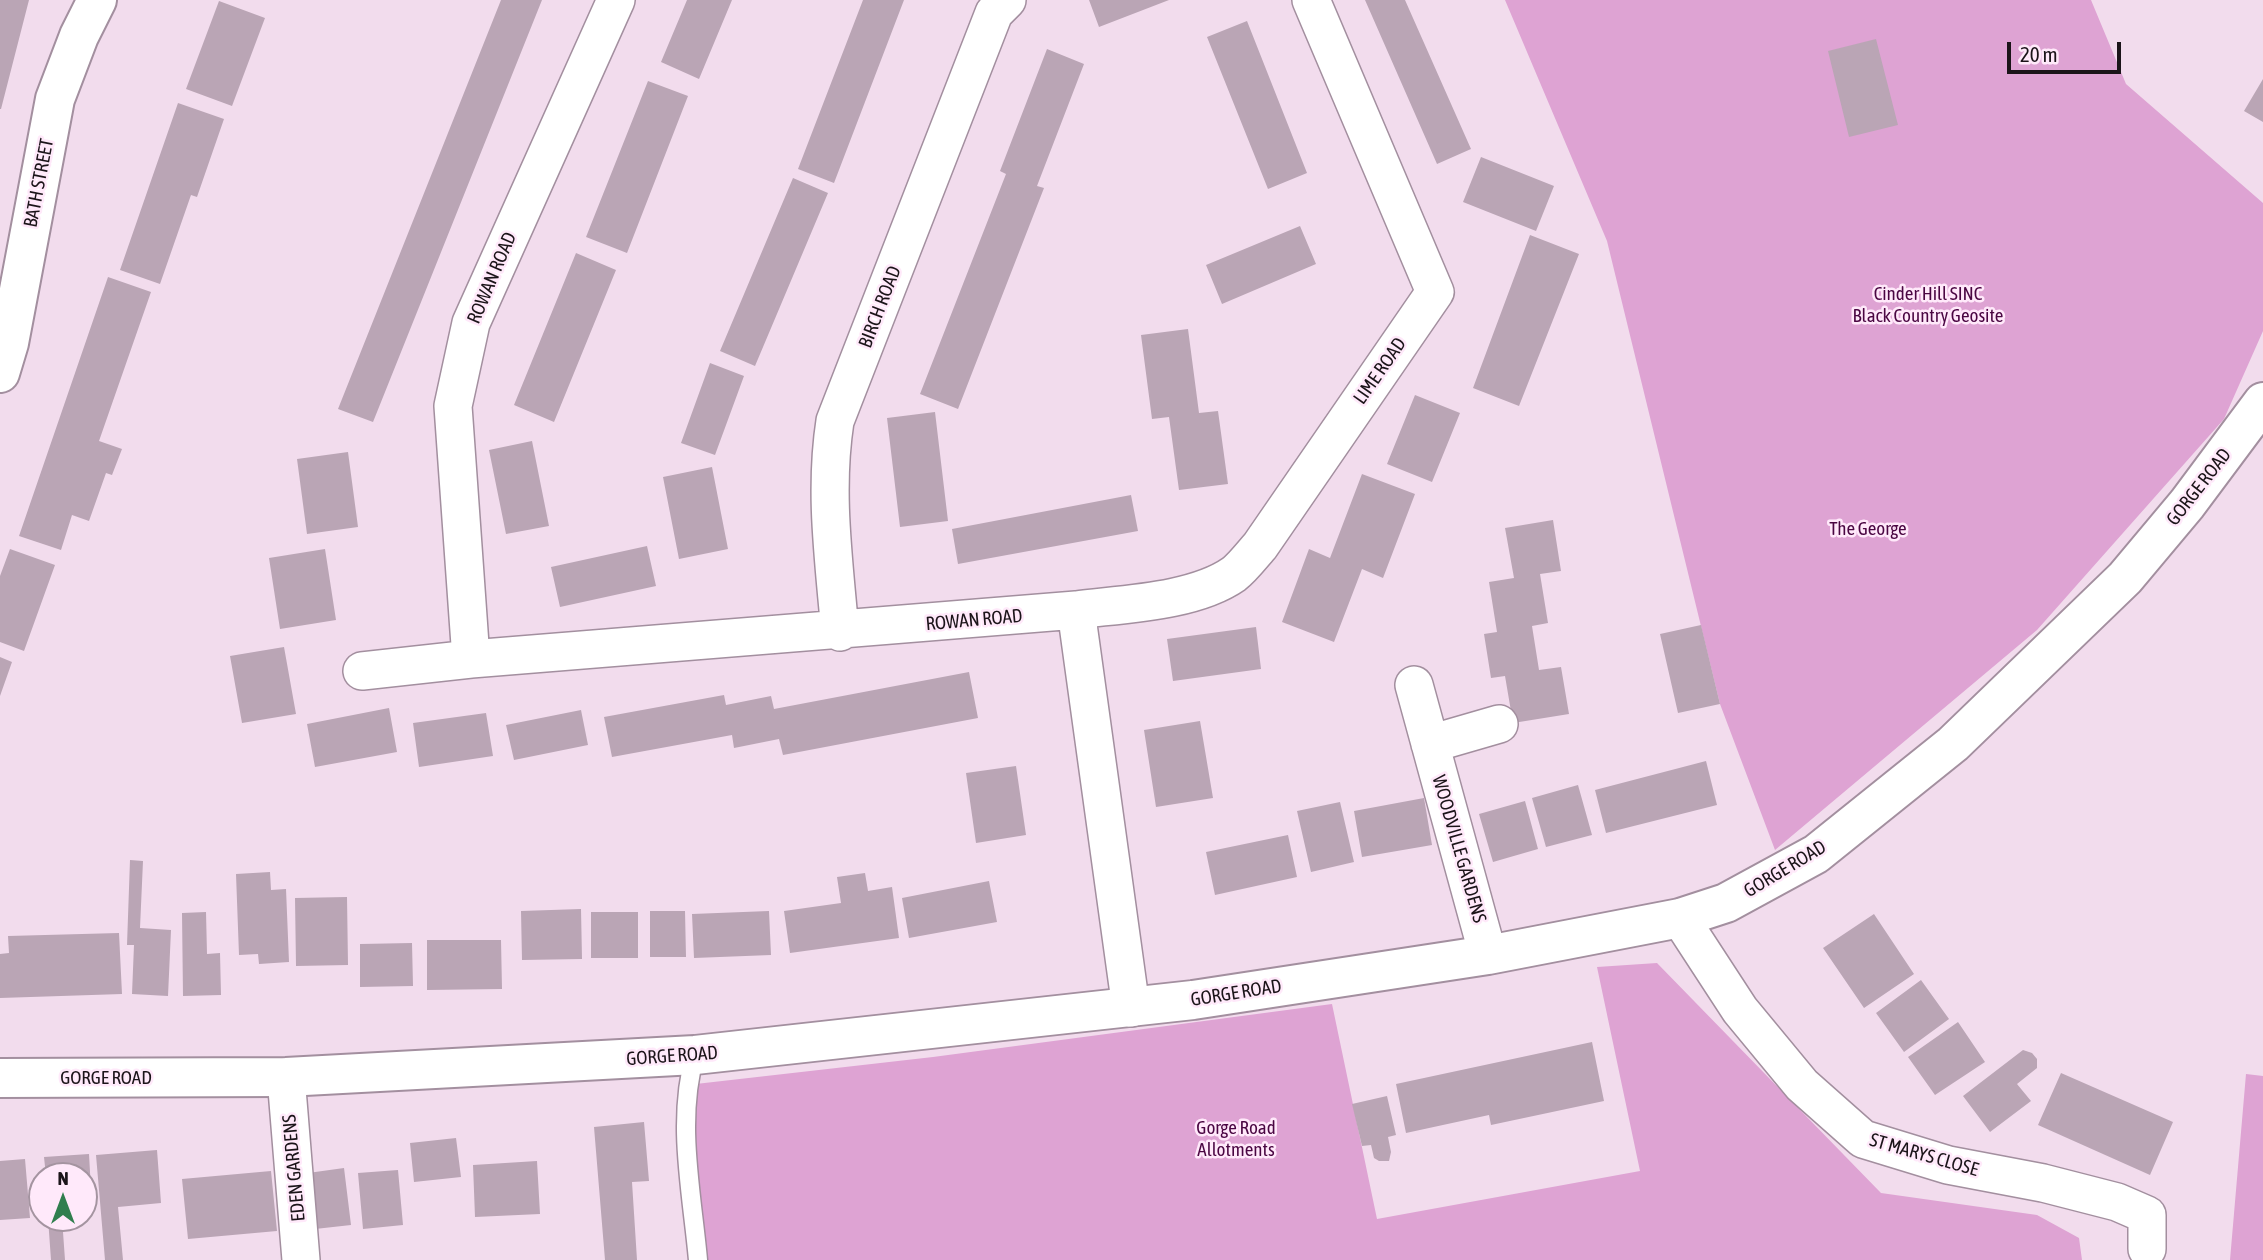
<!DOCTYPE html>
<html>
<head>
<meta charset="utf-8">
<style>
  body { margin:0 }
  #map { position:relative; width:2263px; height:1260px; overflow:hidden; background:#f2dced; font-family:"Asap Condensed",sans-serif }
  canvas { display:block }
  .north { position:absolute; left:28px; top:1162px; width:70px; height:70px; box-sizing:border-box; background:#ffe9fa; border:2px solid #a494a0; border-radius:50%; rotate:0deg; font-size:19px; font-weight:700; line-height:28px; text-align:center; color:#1b1419 }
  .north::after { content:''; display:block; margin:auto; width:24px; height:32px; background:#307e4e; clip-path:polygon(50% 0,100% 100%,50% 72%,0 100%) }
  .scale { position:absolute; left:2007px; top:42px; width:114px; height:32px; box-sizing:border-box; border:4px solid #1b1419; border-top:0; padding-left:9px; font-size:21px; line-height:24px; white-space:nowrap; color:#1b1419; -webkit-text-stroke:5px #ffe9fa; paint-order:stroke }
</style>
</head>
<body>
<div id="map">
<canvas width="2263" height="1260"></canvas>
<div class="north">N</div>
<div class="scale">20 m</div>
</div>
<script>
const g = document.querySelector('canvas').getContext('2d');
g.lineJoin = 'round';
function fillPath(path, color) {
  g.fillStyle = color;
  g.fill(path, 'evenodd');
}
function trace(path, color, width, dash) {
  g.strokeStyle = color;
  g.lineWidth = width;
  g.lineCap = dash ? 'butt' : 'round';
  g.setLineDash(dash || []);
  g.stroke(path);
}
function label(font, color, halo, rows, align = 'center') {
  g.font = font + ' "Asap Condensed",sans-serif';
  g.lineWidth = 5;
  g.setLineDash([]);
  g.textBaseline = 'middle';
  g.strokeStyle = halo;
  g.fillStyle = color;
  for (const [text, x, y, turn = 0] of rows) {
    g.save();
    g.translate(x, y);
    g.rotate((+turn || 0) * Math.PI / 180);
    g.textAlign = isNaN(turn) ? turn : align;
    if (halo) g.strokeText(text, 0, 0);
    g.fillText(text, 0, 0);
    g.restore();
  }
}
fillPath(new Path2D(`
  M1505,0H2091L2126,84L2263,203V331L2224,419L2037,630L1775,850L1720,704L1607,241Z
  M1657,963L1881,1193L2037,1215L2079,1238L2082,1260H698L687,1085L933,1057L1332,1004L1377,1219L1640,1171L1597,967Z
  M2246,1074L2263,1076V1260H2230Z`), '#dea3d3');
fillPath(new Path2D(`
  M0,0H29L1,109H0Z
  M501,0H542L373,422L338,409Z
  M687,0H732L699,79L661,62Z
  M863,0H904L834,183L798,169Z
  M1089,0H1169L1099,27Z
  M1365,0H1405L1471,149L1437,164Z
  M219,1L265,18L232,106L186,89Z
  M1247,21L1307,173L1268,189L1207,37Z
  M1876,39L1898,125L1849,137L1828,51Z
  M1047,49L1084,64L1037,186L1044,188L958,409L920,394L1006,174L1000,171Z
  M2263,79V122L2244,111Z
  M648,81L688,96L627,253L586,237Z
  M178,103L224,119L197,197L191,195L160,284L120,270Z
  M1481,157L1554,186L1536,231L1463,202Z
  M793,178L828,193L755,366L720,351Z
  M1300,226L1316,264L1222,304L1206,265Z
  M1530,235L1579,254L1519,406L1473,388Z
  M576,253L616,270L554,422L514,405Z
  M108,277L151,292L99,441L122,449L112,475L106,473L89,521L72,515L61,550L19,536Z
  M1188,329L1199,413L1218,411L1228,484L1179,490L1169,417L1152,419L1141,335Z
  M710,363L744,376L715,455L681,443Z
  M1415,395L1460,413L1432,482L1387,464Z
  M935,412L948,521L900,527L887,418Z
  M532,441L549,526L506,534L489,450Z
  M348,452L358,527L307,534L297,459Z
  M712,467L728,549L679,559L663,477Z
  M1362,474L1415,494L1383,578L1362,569L1334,642L1282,622L1309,549L1330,558Z
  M1131,495L1138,531L958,564L952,529Z
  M1553,520L1561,571L1540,574L1548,623L1532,626L1539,670L1561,667L1569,714L1513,723L1505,676L1491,678L1484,634L1497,632L1489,582L1514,578L1505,528Z
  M647,546L656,586L560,607L551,567Z
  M10,549L55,565L24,651L0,642V576Z
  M325,549L336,620L280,629L269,558Z
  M1701,625L1720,704L1678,713L1660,634Z
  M1256,627L1261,669L1173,681L1167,639Z
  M284,647L296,714L242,723L230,656Z
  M0,657L12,662L0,696Z
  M969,672L978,718L783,755L779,739L734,748L732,735L612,757L604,717L724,695L726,705L771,696L774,709Z
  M389,708L397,752L315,767L307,724Z
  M581,710L588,745L514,760L506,725Z
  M486,713L493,756L419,767L413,723Z
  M1200,721L1213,798L1156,807L1144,730Z
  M1706,761L1717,805L1606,833L1595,790Z
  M1016,766L1026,835L976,843L966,773Z
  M1578,785L1592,835L1546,847L1532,798Z
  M1424,798L1432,845L1362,857L1354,811Z
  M1525,801L1538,849L1493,862L1479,814Z
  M1340,802L1354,862L1311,872L1297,811Z
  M1288,835L1297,877L1215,895L1206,852Z
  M130,860L143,861L140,928L171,930L168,996L132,994L134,945H127Z
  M270,872L271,890L286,889L289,962L259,964L258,954L239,955L236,874Z
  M865,873L868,891L892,887L899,938L790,953L784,911L841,903L837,877Z
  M989,881L997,922L909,938L902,898Z
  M347,897L348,965L296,966L295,898Z
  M581,909L582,959L522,960L521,911Z
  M650,911H685L686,957H650Z
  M769,911L771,955L694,958L692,914Z
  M206,912L207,954L220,953L221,995L183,996L182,913Z
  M591,912H638V958H591Z
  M1874,914L1914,974L1864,1008L1823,948Z
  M119,933L122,994L0,998V954L9,953L8,936Z
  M427,940H501L502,989L427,990Z
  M412,943L413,986L360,987V944Z
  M1921,980L1949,1019L1904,1052L1876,1013Z
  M1958,1022L1985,1062L1935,1095L1908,1057Z
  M1592,1042L1604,1101L1491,1125L1489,1115L1406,1133L1396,1084Z
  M2023,1050L2032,1053L2037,1059V1068L2017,1084L2031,1101L1990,1132L1963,1096Z
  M2061,1073L2173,1122L2150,1175L2038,1125Z
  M1387,1096L1396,1135L1388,1137L1391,1152L1389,1161H1379L1374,1158L1371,1145L1362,1146L1352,1104Z
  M644,1122L649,1181L632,1182L637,1260H605L594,1127Z
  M456,1138L461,1177L414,1182L410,1143Z
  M157,1150L161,1203L118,1207L123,1260H105L96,1155Z
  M89,1154L92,1208L84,1209V1176H46L44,1157Z
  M25,1159L30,1218L0,1220V1161Z
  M537,1161L540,1214L475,1217L473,1165Z
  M344,1168L351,1225L315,1229L308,1173Z
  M398,1170L403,1225L363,1229L358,1173Z
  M271,1171L277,1231L188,1239L182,1179Z
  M48,1218H62L65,1260H51Z`), '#baa5b5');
const lane = new Path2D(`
  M695,1055C676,1121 692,1193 698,1260`);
const street = new Path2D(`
  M1076,610L1131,1008
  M840,632C834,561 824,492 835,421L994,13L1007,0
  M471,659L453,406L471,323L616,0
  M362,671L471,659L1076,610C1123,604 1194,602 1234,574C1243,567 1252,555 1260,546L1435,292L1311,0
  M1414,685L1488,955
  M1430,744L1499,724
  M1680,918L1740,1010L1802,1085L1863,1139L1948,1165L2043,1183L2117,1202L2147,1215V1249
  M286,1077L301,1260`);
const secondary = new Path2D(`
  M0,373L9,343L55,99L79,36L97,0`);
const primary = new Path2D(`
  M0,1078L286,1077L695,1055L1193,1000L1488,955L1680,918L1726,903L1816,854L1953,744L2125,578L2187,504L2263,402`);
trace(lane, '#a38f9f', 21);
trace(street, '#a38f9f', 40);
trace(secondary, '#a38f9f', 42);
trace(primary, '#a38f9f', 42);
trace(lane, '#fff', 18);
trace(street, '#fff', 37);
trace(secondary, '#fff', 38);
trace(primary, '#fff', 38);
label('19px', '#1b1419', '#ffe9fa', [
  ["BATH STREET",39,183,-79],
  ["ROWAN ROAD",492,278,-67],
  ["BIRCH ROAD",880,307,-69],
  ["LIME ROAD",1380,371,-55],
  ["GORGE ROAD",2199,487,-52],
  ["ROWAN ROAD",974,620,-5],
  ["WOODVILLE GARDENS",1459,849,74],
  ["GORGE ROAD",1785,869,-31],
  ["GORGE ROAD",1236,993,-9],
  ["GORGE ROAD",672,1056,-4],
  ["GORGE ROAD",106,1078],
  ["ST MARYS CLOSE",1924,1155,16],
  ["EDEN GARDENS",294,1168,-95]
]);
label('19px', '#4a0642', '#ffe9fa', [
  ["Cinder Hill SINC",1928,294],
  ["Black Country Geosite",1928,316],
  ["The George",1868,529],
  ["Gorge Road",1236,1128],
  ["Allotments",1236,1150]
]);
</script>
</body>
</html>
